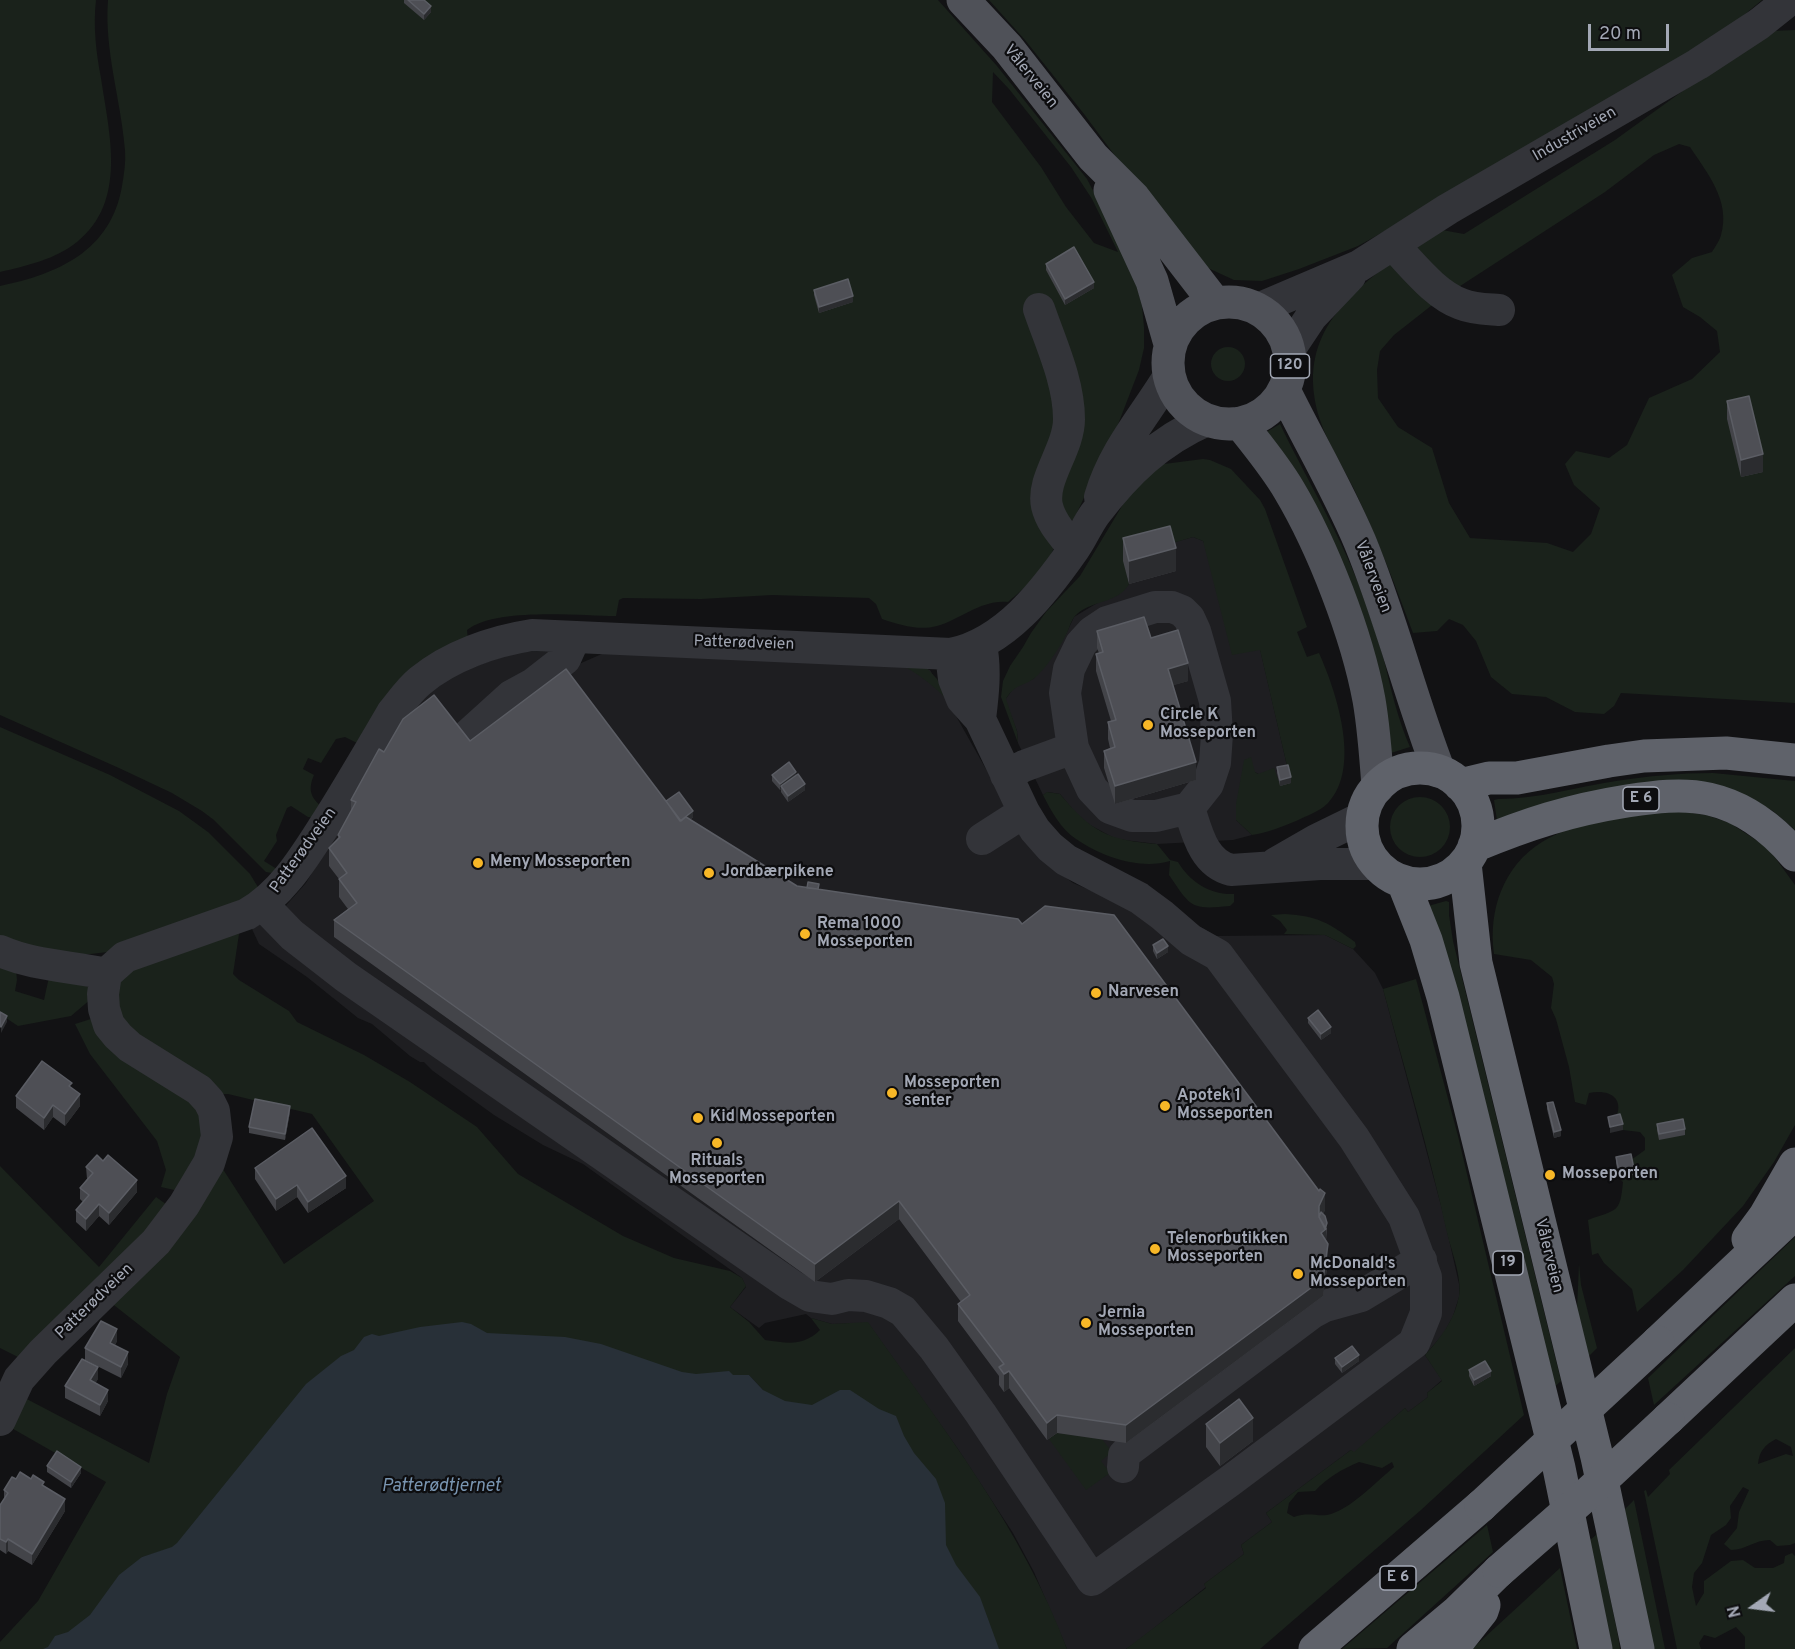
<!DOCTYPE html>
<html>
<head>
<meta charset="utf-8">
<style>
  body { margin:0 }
  #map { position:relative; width:1795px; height:1649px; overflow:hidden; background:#121214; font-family:Overpass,sans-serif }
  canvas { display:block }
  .north { position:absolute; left:1723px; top:1577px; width:60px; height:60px; -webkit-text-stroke:4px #0d0d0f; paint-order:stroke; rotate:256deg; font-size:16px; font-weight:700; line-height:24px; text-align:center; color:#a3a8b5 }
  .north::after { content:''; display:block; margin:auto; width:21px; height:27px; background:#a3a8b5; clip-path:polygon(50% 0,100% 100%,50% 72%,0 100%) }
  .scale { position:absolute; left:1588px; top:24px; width:81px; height:27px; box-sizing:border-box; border:3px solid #a3a8b5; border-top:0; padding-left:8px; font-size:18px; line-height:21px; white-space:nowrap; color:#a3a8b5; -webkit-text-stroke:4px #0d0d0f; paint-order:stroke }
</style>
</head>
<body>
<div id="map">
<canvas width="1795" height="1649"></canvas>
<div class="north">N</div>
<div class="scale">20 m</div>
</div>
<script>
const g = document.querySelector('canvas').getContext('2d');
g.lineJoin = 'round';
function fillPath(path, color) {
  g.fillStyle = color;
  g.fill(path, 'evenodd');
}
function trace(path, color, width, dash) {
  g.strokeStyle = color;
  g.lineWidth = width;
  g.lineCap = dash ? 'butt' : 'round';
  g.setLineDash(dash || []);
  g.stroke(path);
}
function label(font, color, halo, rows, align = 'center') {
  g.font = font + ' Overpass,sans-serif';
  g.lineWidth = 4.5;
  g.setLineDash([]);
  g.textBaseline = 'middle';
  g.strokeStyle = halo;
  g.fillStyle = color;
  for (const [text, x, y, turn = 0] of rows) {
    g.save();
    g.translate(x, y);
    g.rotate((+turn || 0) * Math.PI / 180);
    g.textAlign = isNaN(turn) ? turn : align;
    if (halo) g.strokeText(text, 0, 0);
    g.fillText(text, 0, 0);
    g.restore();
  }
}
fillPath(new Path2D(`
  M1193,537L1203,541L1260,649L1291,783L1280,786L1255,772L1236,820L1252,835L1233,840L1157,844L1116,839L1090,825L1078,816L1060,794L1048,792L1043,795L1018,743L1017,731L1005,700L1015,686L1033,679L1066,634L1074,617L1129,584L1122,557Z
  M519,651L550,652L579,664L604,653L897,662L930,670L1000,794L1061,874L1073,883L1125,905L1182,916L1216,936L1325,935L1353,949L1375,973L1383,989L1443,1213L1459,1284V1297L1453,1316L1444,1333L1425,1355L1442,1380L1427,1393L1428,1397L1408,1412L1405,1408L1354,1453L1351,1450L1266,1513L1272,1522L1241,1545L1244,1554L1204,1584L1206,1587L1135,1643L1126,1649H1067L1034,1572L1013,1533L958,1449L868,1323L832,1324L811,1318L806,1314L765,1323L759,1328L730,1307L746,1287L742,1278L583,1164L543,1145L494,1115L433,1071L424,1062H420L410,1056L372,1024L358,1018L307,977L259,944L252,929L282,910L306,883L396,732L426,695L451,675Z`), '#1e1e21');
fillPath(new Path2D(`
  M0,0H96C93,26 96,52 101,78C109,133 128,201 77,242C56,259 26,266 0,272Z
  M108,0H938L997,66L1087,179L1101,206L1137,286L1142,306L1144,327V348L1139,370L1117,427L1074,519L1070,522L1058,518V378L1053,550C1045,572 1024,588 1008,602C982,599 961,619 937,626C919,631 900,625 882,619L876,604L869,598L772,595L701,599L623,598L619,600L616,616C579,616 497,607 467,630L468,640L361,745L345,737L336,739L321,763L308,758L303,769L314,775C308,789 310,797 322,807L317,818L308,817L291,806L287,808L276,835L277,841L264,861L280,871L278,874L266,872L214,820L202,811L172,793L119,768L0,715V286C58,274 111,251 122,186C124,174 126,162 125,150C121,100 104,50 108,0ZM993,72L1009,89L1071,167L1092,199L1118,252L1094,243L1066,207L1041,167L992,102Z
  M989,0H1762L1738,20L1682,57L1385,231L1358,246L1299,269L1262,281L1234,280L1208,268L1156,211L1084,114L1025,40Z
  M1795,30V703L1621,693L1614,706L1604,714L1575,712L1546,697L1512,694L1491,677L1476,641L1463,625L1449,619L1437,631L1413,633C1395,584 1376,536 1354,489C1343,467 1328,444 1320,420C1296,344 1338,302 1394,260L1436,302L1394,335L1380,351L1377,370L1378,398L1398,427L1432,448L1449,503L1470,538L1547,543L1573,552L1591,534L1600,508L1574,485L1565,464L1576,451L1609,458L1627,445L1649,398L1692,379L1720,352L1717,331L1700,317L1683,307L1672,275L1692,258L1712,252C1715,247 1720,240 1721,235C1731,201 1707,173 1690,147L1679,144L1654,155L1605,192L1454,290L1412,247L1442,230L1464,234L1615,140L1745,46L1772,31Z
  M1211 364a17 17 0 1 1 34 0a17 17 0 1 1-34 0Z
  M1280,424C1306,478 1337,529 1359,585C1368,611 1378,637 1385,664C1392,694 1398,719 1410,747L1391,753L1263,434Z
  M1203,459L1210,460L1231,469L1260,500L1265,509L1307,627L1297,632L1307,657L1319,653C1336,691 1362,767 1328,803C1319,812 1306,816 1296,821C1281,827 1267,833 1252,835L1236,820V804L1244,760L1251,757L1255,772L1258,774L1274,768L1280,785L1291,783L1260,650L1232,655L1203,541L1193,537L1123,558L1129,584C1118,604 1090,600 1075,616C1071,621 1069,628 1067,633C1060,647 1049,664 1038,675C1026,687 1016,682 1006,699L1017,731L1018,743L1001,697L1003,681L1010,666L1023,647L1031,633L1046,612L1080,576L1128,496L1153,471L1164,464Z
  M897,662L925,666L937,679L950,703C935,686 917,673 897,662Z
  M0,727L110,775L179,811L208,832L250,874L261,892L108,952L73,956L0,938Z
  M1713,773L1795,781V830L1773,811L1751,799L1497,821L1494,800L1498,799C1538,799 1577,787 1616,781C1648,776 1680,773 1713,773Z
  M1047,792L1060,794C1092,832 1107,840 1157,844L1170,860L1178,862C1190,882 1210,895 1234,894V902L1230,906C1190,910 1191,907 1169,875L1170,861C1140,870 1102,857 1076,839C1061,829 1051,811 1043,795Z
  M1390 827a30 30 0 1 1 60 0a30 30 0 1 1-60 0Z
  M1657,812H1684L1706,815L1730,823L1768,848L1795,885V1125L1774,1162L1743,1206L1683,1270L1637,1312L1632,1289L1604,1263L1598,1253L1592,1255L1588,1220C1617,1209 1620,1214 1623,1182L1619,1178L1631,1160L1645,1150V1138L1640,1132L1623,1130L1620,1120L1616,1118C1625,1096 1607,1089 1589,1093L1586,1105L1575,1102L1569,1067L1556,1019L1551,1008L1554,984L1552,977L1531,960L1494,954C1488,911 1503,866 1542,842C1574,822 1620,818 1657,812Z
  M1446,901L1449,902V915L1453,941L1561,1381L1552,1389L1428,906Z
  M1285,914C1318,916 1329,923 1355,942L1356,946L1353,949L1325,935L1284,934L1287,930L1280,921L1271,915Z
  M239,934L233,974L239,980L289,1011L297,1022L364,1055L410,1082L477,1127L518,1174L623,1236L674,1258L730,1271L742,1278L746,1286L730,1307L749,1322L765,1340C788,1343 802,1347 820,1330L811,1318L832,1324L868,1322C942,1427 1022,1528 1067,1649H956L763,1390L749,1375L142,1557L90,1649H0V1642L38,1601L106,1482L8,1426L21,1396L149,1463L167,1394L180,1357L110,1302L219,1163L284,1264L374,1201L312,1114L228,1094H214L144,1047L113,1006L123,973L217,936Z
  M0,964L16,970L17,980L15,991L44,1000L49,977L82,983L88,987L91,999L71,1016L18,1026L0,1014Z
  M1416,979L1458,1136L1524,1415L1421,1510L1260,1649H1126L1206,1588L1204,1584L1244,1554L1241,1545L1272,1522L1266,1513L1351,1450L1354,1452L1405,1408L1408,1412L1428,1397L1427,1393L1442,1381L1425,1355C1440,1339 1455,1319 1459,1296C1462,1277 1452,1253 1447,1233C1429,1151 1405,1070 1383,989ZM1359,1462L1382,1468L1392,1462L1394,1467C1377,1481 1349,1511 1327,1515C1315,1516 1307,1512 1294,1517L1287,1513L1289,1503L1298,1492L1315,1491C1327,1478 1342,1469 1359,1462Z
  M94,1018L196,1101L208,1138L179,1191L161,1187L166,1170L157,1141L90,1054L75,1024Z
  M0,1166L99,1267L156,1197L170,1207L24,1360L0,1348Z
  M1795,1237V1276L1654,1405L1648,1378Z
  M1579,1264L1581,1285L1597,1348L1588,1357L1577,1309Z
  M1795,1348V1543L1790,1545L1777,1546L1770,1540C1754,1540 1746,1550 1731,1550L1724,1544L1737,1528L1739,1512L1749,1490L1743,1487L1730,1506L1731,1518L1726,1525L1711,1535L1702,1563L1694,1573L1692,1587L1696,1606L1704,1593V1581L1731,1561L1743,1560L1755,1568H1773L1784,1563L1785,1556L1792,1553L1795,1556V1649H1745V1637L1736,1627L1715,1638L1704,1635L1699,1643L1701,1649H1677L1644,1491L1646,1490L1648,1497L1670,1474L1669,1470ZM1776,1439L1791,1447L1793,1456L1786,1454L1758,1464C1759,1451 1765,1445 1776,1439Z
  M1057,1433L1102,1439L1112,1452L1101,1461L1110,1473L1086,1490L1049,1439Z
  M1634,1500L1665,1649H1652L1624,1510Z
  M1487,1525L1493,1552L1387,1648L1342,1649Z
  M1597,1534L1618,1636L1620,1649H1609L1588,1542Z
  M1560,1568L1577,1649H1472Z`), '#1a221b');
fillPath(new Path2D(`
  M462,1322L471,1324L487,1333L565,1337L601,1344L682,1372L696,1374L729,1371L733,1375H749L763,1390L785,1401L812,1405L840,1390H850L879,1409L896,1416L904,1436L914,1453L936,1479L945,1503L946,1545L956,1565L980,1597L999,1649H43L48,1647L55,1636L68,1632L90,1615L119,1575L142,1557L172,1547L177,1543L306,1384L341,1356L354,1350L364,1337L372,1334L379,1336L420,1327Z`), '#283038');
trace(new Path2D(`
  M1393,245C1412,264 1434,294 1461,304C1473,309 1486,309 1499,310
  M1039,309C1051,344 1069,382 1069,419C1069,449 1041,479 1047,506C1051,523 1064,536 1074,549
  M1258,309L1359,266L1448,209L1698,64L1759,24L1789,0
  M1289,350L1311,317L1350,276
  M1100,497C1114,450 1144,417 1169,376
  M1155,607H1172L1182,611L1189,618L1195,631L1215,701L1217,734L1215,763L1208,784L1189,808L1156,816H1132L1110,808L1092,789L1073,748L1065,693L1069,669L1081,644L1092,632L1107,622Z
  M980,719C983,695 986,669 981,645
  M439,769L458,744L511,696L533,684L565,659L575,637
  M1006,775L1024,766L1073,748
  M1189,808C1197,832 1203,863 1231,870L1320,864H1376
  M982,839L1024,812
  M1276,863L1316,840L1363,817
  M263,905L292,935L346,977L791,1285L810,1296L832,1299L848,1295L866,1296L889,1303L903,1311L934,1348L981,1414L1092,1580L1230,1481L1414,1343L1426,1313V1277L1404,1217L1354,1138L1218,955L1191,940L1162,915L1139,898L1066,860L1050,847L1035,830L1024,812L980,719L962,699L954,679L951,654
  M0,951C34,966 70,966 106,974
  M0,1420L19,1379L43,1352L156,1242L184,1205L209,1163L217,1137L214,1111L209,1101L199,1090L130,1047L118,1036L109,1025L104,1009L103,994L106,974L125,957L247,914C284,893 306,854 328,820C350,785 371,749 392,713C401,702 409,690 420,681C450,656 493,641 532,635L951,654C1005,643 1044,592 1074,549C1082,538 1087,525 1095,514C1127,472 1159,441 1207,420
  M1123,1467L1124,1455L1128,1451L1312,1313L1325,1306L1361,1296L1421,1260`), '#333439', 32);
trace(new Path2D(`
  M963,0L1007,47L1093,157L1134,198L1215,303
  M1110,190L1152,281L1170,344
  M1168 363a61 61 0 1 1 122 0a61 61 0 1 1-122 0Z
  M1284,390C1309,441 1338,490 1360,542C1391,617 1410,696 1439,771
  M1240,423C1257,445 1275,466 1289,490C1323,547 1357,635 1369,700C1374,729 1376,758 1378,787`), '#4f5158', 33);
trace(new Path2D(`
  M1362 826a58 58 0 1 1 116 0a58 58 0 1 1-116 0Z
  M1460,785L1489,778H1517L1609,761L1644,756L1726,753L1795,760
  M1474,846C1527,824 1570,810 1627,801C1654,797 1682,793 1709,799C1744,807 1772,828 1795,855
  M1465,863L1476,963L1597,1457L1638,1649
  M1403,882L1426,940L1443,997L1559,1468L1596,1649
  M1748,1239L1765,1216L1795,1164
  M1658,1342L1795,1213
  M1668,1419L1795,1300
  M1315,1649L1481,1506
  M1413,1649L1456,1613L1499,1571
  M1452,1649L1482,1611L1484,1605`), '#5f626a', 33);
trace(new Path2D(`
  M1481,1506L1658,1342
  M1499,1571L1586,1495L1668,1419`), '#5f626a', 33);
fillPath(new Path2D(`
  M404,0H424L431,12L424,20L404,3Z
  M1046,264L1094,288L1065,305L1046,270Z
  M814,290L853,302L819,313L814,295Z
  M1727,401L1763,472L1741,477L1727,419Z
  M1123,538L1176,571L1129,584L1123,561Z
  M1097,631L1151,638L1188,681L1173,685L1196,780L1115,804L1104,768V751L1110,748L1108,739V722L1111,721L1096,671V654L1099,653L1097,648Z
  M470,741L666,801L693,817L690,820L797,886L1022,924L1325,1210L1323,1214L1327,1228L1326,1241L1328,1261L1323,1296L1126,1443L1057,1433L1047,1440L1009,1388L1004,1392L999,1385V1376L958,1321V1304L961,1302L899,1219L815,1282L334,937V920L348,909L339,897V879L329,866V848L338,838V835L351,811V800L384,752Z
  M1277,767L1291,783L1280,786L1277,773Z
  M772,775H796L805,790L788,802L781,792V789L780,790L772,781Z
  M1153,945L1168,952L1157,959L1153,951Z
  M1308,1018L1331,1033L1321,1040L1308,1023Z
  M72,1088L80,1106L65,1126L53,1117L44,1130L16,1108V1096Z
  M1547,1103L1561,1136L1554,1138L1547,1109Z
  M290,1112L285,1140L249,1133V1127Z
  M1657,1124L1685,1129V1135L1659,1140L1657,1130Z
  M1616,1157L1634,1169V1175L1619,1178L1616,1163Z
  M86,1167L137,1192L109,1225L99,1216L86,1231L76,1222V1210L83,1202L80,1199V1188L87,1179Z
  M255,1168L346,1188L308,1213L297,1197L276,1211L255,1179Z
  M117,1341L115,1345L128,1364L121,1378L85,1360V1348Z
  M1335,1358L1359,1361L1342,1373L1335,1364Z
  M1469,1370L1491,1376L1474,1386L1469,1376Z
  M98,1379L95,1383L108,1401L100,1416L65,1398V1386Z
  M1206,1424L1253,1441L1220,1466L1206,1447Z
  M47,1466L81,1473L71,1488L47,1472Z
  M16,1479L44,1486L65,1511L32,1565L8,1551L6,1554L0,1550V1505L4,1499V1490Z`), '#434449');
fillPath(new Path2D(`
  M431,6V12L424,20V14Z
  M1094,282V288L1065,305V299Z
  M853,296V302L819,313V307Z
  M1763,454V472L1741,477V460Z
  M1176,548V571L1129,584V561Z
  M1188,663V681L1168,687V669Z
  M1196,762V780L1115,804V786Z
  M796,772V778L781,786V789L780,790V784Z
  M1291,777V783L1280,786V780Z
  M805,784V790L788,802V796Z
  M693,811V817L675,831V825Z
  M1168,946V952L1157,959V953Z
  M7,1016V1022L1,1033V1027Z
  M1331,1027V1033L1321,1040V1034Z
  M80,1094V1106L65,1126V1114Z
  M53,1105V1117L44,1130V1118Z
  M290,1106V1112L285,1140V1134Z
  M1623,1124V1130L1610,1133V1127Z
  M1561,1130V1136L1554,1138V1132Z
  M346,1176V1188L308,1213V1202Z
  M137,1180V1192L109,1225V1213Z
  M297,1185V1197L276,1211V1199Z
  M1325,1193V1210L1319,1222V1206Z
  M899,1201V1219L815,1282V1264Z
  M99,1204V1216L86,1231V1219Z
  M1327,1223L1326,1232V1247L1321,1233Z
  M1328,1244V1261L1323,1296L1126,1443V1425Z
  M117,1329V1341L110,1355V1343Z
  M128,1352V1364L121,1378V1367Z
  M1359,1355V1361L1342,1373V1367Z
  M98,1367V1379L90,1392V1380Z
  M1009,1371V1388L1004,1392V1374Z
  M1491,1371V1376L1474,1386V1380Z
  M108,1390V1401L100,1416V1405Z
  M1057,1415V1433L1047,1440V1423Z
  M1253,1418V1441L1220,1466V1443Z
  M81,1467V1473L71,1488V1482Z
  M65,1499V1511L32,1565V1554Z
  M8,1539V1551L6,1554V1542Z`), '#2b2c2f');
const building = new Path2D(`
  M408,0H424L431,6L424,14Z
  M1074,247L1094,282L1065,299L1046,264Z
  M848,279L853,296L819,307L814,290Z
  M1749,396L1763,454L1741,460L1727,401Z
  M1170,526L1176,548L1129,561L1123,538Z
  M1144,617L1151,638L1178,630L1188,663L1168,669L1196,762L1115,786L1104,751L1115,747L1108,722L1116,720L1096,654L1103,652L1097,631Z
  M566,669L681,821L686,817L797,886L1018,919L1022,924L1045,906L1114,915L1319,1191L1320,1189L1325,1193L1319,1206V1217L1326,1229L1321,1233L1328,1244L1323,1279L1126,1425L1057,1415L1047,1423L1009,1371L1004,1374L999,1367L1004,1364L958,1304L970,1295L899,1201L815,1264L334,920L357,903L339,879L347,873L329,848L340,837L338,835L356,802L351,800L379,749L384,752L403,719L434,695L470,741Z
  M789,762L796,772L780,784L772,775Z
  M1288,765L1291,777L1280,780L1277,767Z
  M798,774L805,784L788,796L781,786Z
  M679,792L693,811L680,821L666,801Z
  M808,882L819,884L818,889L807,888Z
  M1163,939L1168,946L1157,953L1153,945Z
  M1318,1010L1331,1027L1321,1034L1308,1018Z
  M0,1012L7,1016L1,1027L0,1026Z
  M42,1061L72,1083L69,1086L80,1094L65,1114L53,1105L44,1118L16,1096Z
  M255,1099L290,1106L285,1134L249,1127Z
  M1553,1102L1561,1130L1554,1132L1547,1103Z
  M1620,1114L1623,1124L1610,1127L1608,1117Z
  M1683,1119L1685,1129L1659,1134L1657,1124Z
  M312,1128L346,1176L308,1202L297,1185L276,1199L255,1168Z
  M1631,1154L1634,1169L1619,1172L1616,1157Z
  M97,1155L103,1161L108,1155L137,1180L109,1213L99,1204L86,1219L76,1210L89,1195L80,1188L93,1173L86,1167Z
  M1321,1212L1325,1216L1327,1223L1325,1229L1319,1217Z
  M101,1321L117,1329L110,1343L128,1352L121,1367L85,1348Z
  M1352,1346L1359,1355L1342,1367L1335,1358Z
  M82,1359L98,1367L90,1380L108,1390L100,1405L65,1386Z
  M1485,1361L1491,1371L1474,1380L1469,1370Z
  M1239,1399L1253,1418L1220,1443L1206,1424Z
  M57,1451L81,1467L71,1482L47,1466Z
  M20,1472L31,1479L33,1475L44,1482L42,1485L65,1499L32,1554L8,1539L6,1542L0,1539V1505L8,1493L4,1490L12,1477L16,1479Z`);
fillPath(building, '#4e4f55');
trace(building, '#5b5d64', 1.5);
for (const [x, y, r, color] of [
  [1148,725,6,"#f7b727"],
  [478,863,6,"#f7b727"],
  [709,873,6,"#f7b727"],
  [805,934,6,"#f7b727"],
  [1096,993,6,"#f7b727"],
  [892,1093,6,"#f7b727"],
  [1165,1106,6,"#f7b727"],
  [698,1118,6,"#f7b727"],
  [717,1143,6,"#f7b727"],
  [1550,1175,6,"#f7b727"],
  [1155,1249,6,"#f7b727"],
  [1298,1274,6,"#f7b727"],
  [1086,1323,6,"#f7b727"]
]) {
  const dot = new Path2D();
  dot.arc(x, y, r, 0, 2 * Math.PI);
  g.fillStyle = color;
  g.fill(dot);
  trace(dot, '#0d0d0f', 2);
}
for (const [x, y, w] of [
  [1290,366,39],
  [1641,799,36],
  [1508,1263,30],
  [1398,1578,36]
]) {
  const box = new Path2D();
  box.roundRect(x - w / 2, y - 12, w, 24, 4.5);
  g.fillStyle = '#0d0d0f';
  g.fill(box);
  trace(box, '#a3a8b5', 1.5);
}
label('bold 15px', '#a3a8b5', null, [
  ["120",1290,366],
  ["E 6",1641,799],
  ["19",1508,1263],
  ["E 6",1398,1578]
]);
label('16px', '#a3a8b5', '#0d0d0f', [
  ["Vålerveien",1030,77,51],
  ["Industriveien",1575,135,-30],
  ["Vålerveien",1372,577,69],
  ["Patterødveien",744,644,2],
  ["Patterødveien",304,851,-54],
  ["Vålerveien",1548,1256,76],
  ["Patterødveien",95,1302,-44]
]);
label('bold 16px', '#a3a8b5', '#0d0d0f', [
  ["Circle K",1160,716],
  ["Mosseporten",1160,734],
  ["Meny Mosseporten",490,863],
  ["Jordbærpikene",721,873],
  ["Rema 1000",817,925],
  ["Mosseporten",817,943],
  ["Narvesen",1108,993],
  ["Mosseporten",904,1084],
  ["senter",904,1102],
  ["Apotek 1",1177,1097],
  ["Mosseporten",1177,1115],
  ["Kid Mosseporten",710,1118],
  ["Rituals",717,1162,"center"],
  ["Mosseporten",717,1180,"center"],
  ["Mosseporten",1562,1175],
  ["Telenorbutikken",1167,1240],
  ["Mosseporten",1167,1258],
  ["McDonald's",1310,1265],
  ["Mosseporten",1310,1283],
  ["Jernia",1098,1314],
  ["Mosseporten",1098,1332]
], 'left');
label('italic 18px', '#7995b1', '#0d0d0f', [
  ["Patterødtjernet",441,1487]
]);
</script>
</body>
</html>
